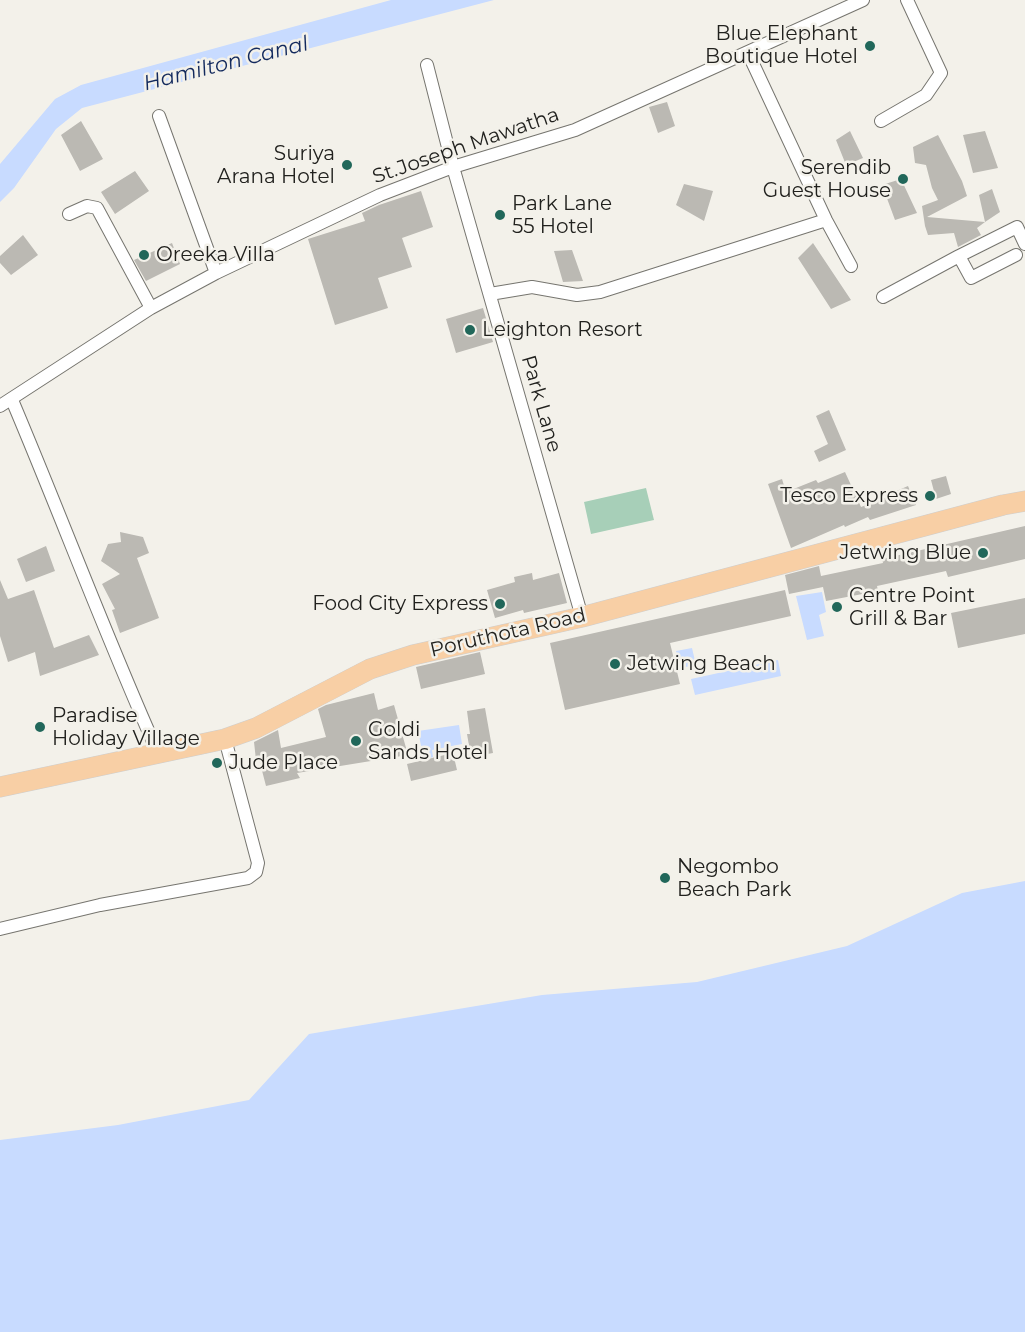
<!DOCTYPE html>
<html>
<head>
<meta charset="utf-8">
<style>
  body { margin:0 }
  canvas { display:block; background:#f3f1ea }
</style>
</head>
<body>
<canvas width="1025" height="1332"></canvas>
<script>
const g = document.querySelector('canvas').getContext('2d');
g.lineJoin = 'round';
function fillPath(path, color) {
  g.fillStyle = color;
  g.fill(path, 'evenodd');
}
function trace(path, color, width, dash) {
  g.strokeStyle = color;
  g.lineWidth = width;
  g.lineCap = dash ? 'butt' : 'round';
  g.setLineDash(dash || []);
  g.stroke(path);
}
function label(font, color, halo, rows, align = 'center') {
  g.font = font + ' Montserrat,sans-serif';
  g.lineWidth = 5;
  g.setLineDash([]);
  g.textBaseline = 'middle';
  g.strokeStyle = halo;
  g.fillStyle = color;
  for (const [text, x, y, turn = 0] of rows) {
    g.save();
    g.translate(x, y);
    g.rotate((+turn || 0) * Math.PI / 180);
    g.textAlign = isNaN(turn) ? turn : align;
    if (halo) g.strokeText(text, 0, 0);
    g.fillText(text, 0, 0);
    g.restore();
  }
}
fillPath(new Path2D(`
  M646,488L654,520L591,534L584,502Z`), '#a7cfb8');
fillPath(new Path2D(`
  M391,0H494L82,108L56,129L14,188L0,202V164L55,99L81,85Z
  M822,592L826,612L819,615L824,636L807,640L796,596Z
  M692,648L696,665L680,668L676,651Z
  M778,660L781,676L695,695L691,679Z
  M459,725L462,744L432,750L433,757L424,760L418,731Z
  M1025,881V1332H0V1140L118,1125L249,1100L309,1034L542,995L697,982L847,946L962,893Z`), '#c8dbff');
fillPath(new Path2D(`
  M667,102L675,126L658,133L649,107Z
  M81,121L103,159L80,171L61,135Z
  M850,131L863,158L846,165L836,140Z
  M985,131L998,168L973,173L963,135Z
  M938,135L962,181L967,196L927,217L985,222L977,228L981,235L958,247L954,233L928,235L925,226L922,206L938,200L932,188L926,165L915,163L913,147Z
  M135,171L149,191L115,214L101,192Z
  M901,179L917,213L895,220L882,185Z
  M684,184L713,191L704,221L676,205Z
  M992,189L1000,212L985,222L979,195Z
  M421,191L433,227L402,238L412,267L378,278L388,308L335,325L308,239L365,221L362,213L379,205Z
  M23,235L38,255L11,275L0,263V256Z
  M172,243L180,264L146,281L134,260Z
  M813,243L851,300L831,309L798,258Z
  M572,250L583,281L563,282L554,251Z
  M483,308L493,342L456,353L446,319Z
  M829,410L846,450L819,462L814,451L828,444L816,416Z
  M845,472L861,507L895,494L894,492L908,486L916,505L870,520L868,517L845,527L844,525L791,548L768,484L782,479L786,492L816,480L818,483Z
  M946,476L951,494L936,499L931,480Z
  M1025,526V559L948,577L946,571L877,586L878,591L826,601L823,587L789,594L785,575L819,566L821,576L883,563L882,559Z
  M120,532L143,537L149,553L137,558L159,618L120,633L112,610L115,609L102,584L120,574L101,561L108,544L121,542Z
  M46,546L55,571L26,582L17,559Z
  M532,573L533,580L559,573L567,603L524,613L523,610L495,618L487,590L515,582L514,577Z
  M0,580L8,599L34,590L54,648L89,635L99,655L40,676L35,652L8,662L0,636Z
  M785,590L791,616L670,643L680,684L565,710L550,643Z
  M1025,598V634L958,648L951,613Z
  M480,652L485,674L421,689L416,667Z
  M374,693L378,710L394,705L408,755L297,773L300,778L266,786L259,759L256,760L254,742L278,730L281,748L326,737L318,709L326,705Z
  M485,708L493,753L471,757L467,734H470L467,711Z
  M453,753L457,770L411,781L407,764Z`), '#bbb9b3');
const minor = new Path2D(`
  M748,53L826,220L851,266
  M427,65L453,167L582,617
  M159,116L216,273
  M881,121L926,95L941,73L907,0
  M69,214L87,206L97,208L151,308
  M959,256L971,278L1016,255
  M490,294L532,287L577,295L600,292L826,220
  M883,297L959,256L1017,227L1025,244
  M12,400C62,518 106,637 158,753
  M0,406L151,308L216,273L380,195L453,167L575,130L863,0
  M0,929L100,905L248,878L256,872L258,863L225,739`);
const primary = new Path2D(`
  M0,787L225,739L256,728L370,669L413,655L582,617L1003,505L1025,501`);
trace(minor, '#76756f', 14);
trace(primary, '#cecece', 21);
trace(minor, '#fff', 12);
trace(primary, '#f8cfa5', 20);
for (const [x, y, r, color] of [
  [870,46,6,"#21675a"],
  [347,165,6,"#21675a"],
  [903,179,6,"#21675a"],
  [500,215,6,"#21675a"],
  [144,255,6,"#21675a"],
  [470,330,6,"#21675a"],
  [930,496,6,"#21675a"],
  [983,553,6,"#21675a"],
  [500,604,6,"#21675a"],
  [837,607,6,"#21675a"],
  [615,664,6,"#21675a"],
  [40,727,6,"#21675a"],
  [356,741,6,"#21675a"],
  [217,763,6,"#21675a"],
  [665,878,6,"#21675a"]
]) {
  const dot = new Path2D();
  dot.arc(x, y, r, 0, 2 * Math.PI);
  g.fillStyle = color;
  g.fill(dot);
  trace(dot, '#f3f1ea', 2);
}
label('20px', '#21211e', '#f3f1ea', [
  ["Blue Elephant",858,34,"right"],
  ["Boutique Hotel",858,57,"right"],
  ["Suriya",335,154,"right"],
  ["Arana Hotel",335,177,"right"],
  ["Serendib",891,168,"right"],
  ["Guest House",891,191,"right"],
  ["Park Lane",512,204],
  ["55 Hotel",512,227],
  ["Oreeka Villa",156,255],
  ["Leighton Resort",482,330],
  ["Tesco Express",918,496,"right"],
  ["Jetwing Blue",971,553,"right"],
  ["Centre Point",849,596],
  ["Grill & Bar",849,619],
  ["Food City Express",488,604,"right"],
  ["Jetwing Beach",627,664],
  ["Paradise",52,716],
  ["Holiday Village",52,739],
  ["Goldi",368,730],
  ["Sands Hotel",368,753],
  ["Jude Place",229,763],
  ["Negombo",677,867],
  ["Beach Park",677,890]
], 'left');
label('20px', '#21211e', '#f3f1ea', [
  ["St.Joseph Mawatha",466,146,-19],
  ["Park Lane",541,404,74],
  ["Poruthota Road",508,633,-13]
]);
label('italic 21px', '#12295d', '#f3f1ea', [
  ["Hamilton Canal",226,64,-14]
]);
</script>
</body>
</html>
